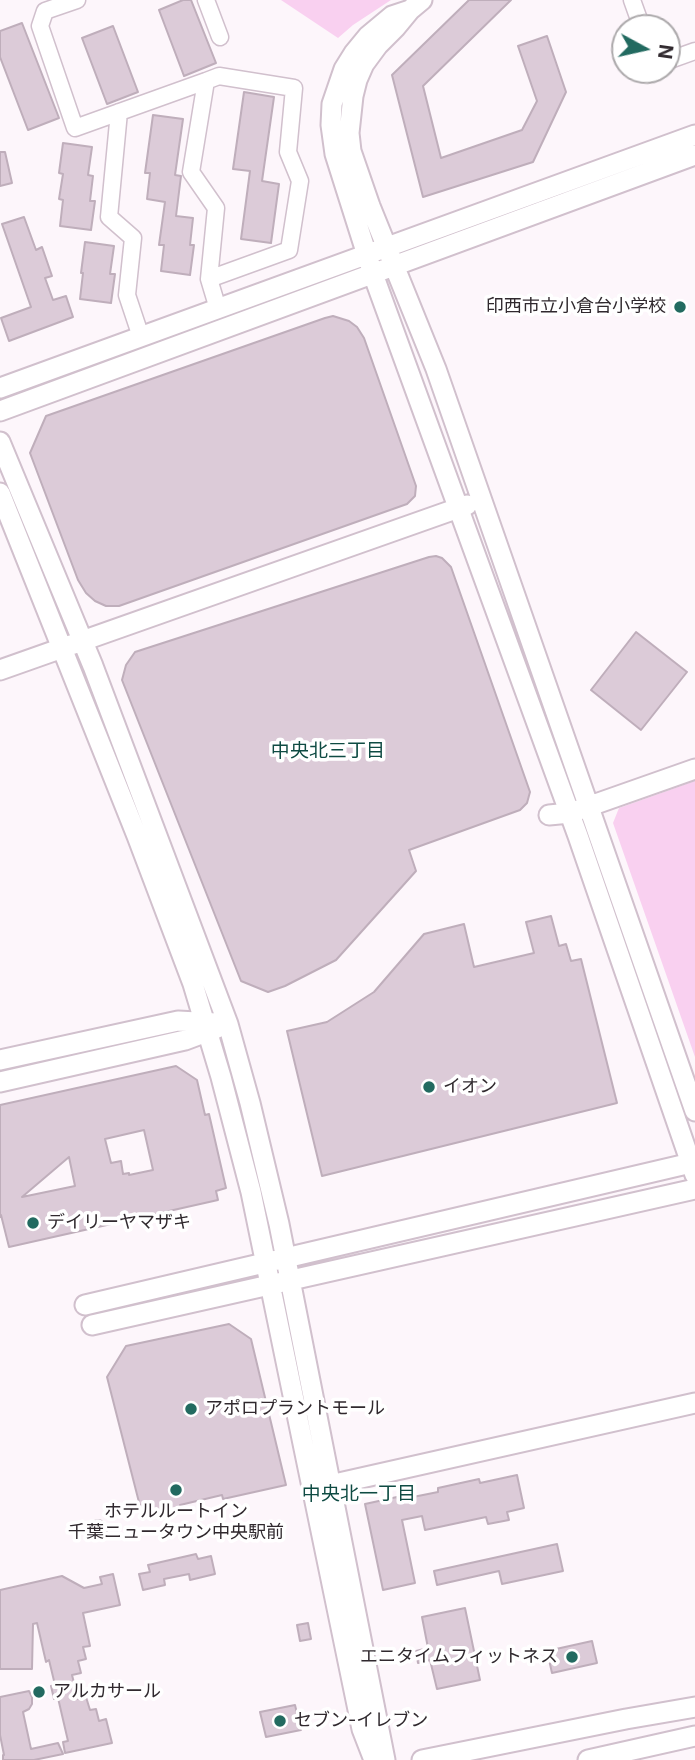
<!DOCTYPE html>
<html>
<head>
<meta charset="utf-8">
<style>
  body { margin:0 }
  #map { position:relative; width:695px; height:1760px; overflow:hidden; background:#fdf6fb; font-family:Inter,sans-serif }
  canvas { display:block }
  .north { position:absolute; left:611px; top:14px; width:70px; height:70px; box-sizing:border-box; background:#fff; border:2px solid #aca9ab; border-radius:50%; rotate:98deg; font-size:19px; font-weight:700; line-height:28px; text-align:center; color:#30292e }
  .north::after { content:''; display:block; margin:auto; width:24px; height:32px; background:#226a60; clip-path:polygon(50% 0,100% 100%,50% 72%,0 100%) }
</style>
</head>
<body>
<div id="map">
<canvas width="695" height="1760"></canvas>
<div class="north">N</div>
</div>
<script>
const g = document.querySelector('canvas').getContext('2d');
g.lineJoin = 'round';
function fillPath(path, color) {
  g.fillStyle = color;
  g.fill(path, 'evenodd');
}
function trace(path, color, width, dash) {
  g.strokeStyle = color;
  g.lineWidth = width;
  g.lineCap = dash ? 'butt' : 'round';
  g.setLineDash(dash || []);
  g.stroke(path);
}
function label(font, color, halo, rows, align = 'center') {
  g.font = font + ' Inter,"Noto Sans JP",sans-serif';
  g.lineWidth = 7;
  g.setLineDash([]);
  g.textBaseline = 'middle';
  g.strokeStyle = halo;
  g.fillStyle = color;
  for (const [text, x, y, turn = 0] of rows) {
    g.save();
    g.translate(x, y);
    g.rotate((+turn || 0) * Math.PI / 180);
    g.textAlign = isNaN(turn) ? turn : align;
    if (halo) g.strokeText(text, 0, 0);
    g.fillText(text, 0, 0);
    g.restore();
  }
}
fillPath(new Path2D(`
  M281,0H391L353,25L338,38Z
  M695,781V1057L613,823L619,808Z`), '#f9d0f0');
const building = new Path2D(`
  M183,0H191L216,63L184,76L159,10Z
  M469,0H511L423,86L441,158L522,130L537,101L518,46L547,36L566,92L533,162L423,197L392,75Z
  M22,23L59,118L28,130L0,57V31Z
  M113,26L138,92L107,104L82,38Z
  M244,92L274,97L262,181L279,184L271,243L241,239L250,171L233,169Z
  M153,115L183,119L175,175L181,176L176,216L193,218L190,245H194L190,275L161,271L164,245H159L165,202L147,199L150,173H145Z
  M63,143L92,147L88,175L93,176L90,201H95L91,230L60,226L63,200L59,199L63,174L59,173Z
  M0,152H5L12,183L0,186Z
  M24,217L36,250L42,247L52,276L45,278L53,300L66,296L73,317L9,341L1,318L31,307L2,224Z
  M85,242L114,246L110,274H115L111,303L80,299L83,273H81Z
  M333,316L349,321L357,327L364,338L416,486L415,496L407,504L119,606H106L95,601L86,593L78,580L30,453L46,416L325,318Z
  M436,556L442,558L451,567L530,792L527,803L520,810L409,850L416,871L336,960L285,986L268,992L241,981L122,680L126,665L135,652L429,557Z
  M636,632L687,672L641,730L591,690Z
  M551,916L559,946L566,944L571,961L581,959L617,1103L322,1176L287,1031L327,1022L374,992L424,934L464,924L474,967L534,953L526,922Z
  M176,1066L197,1080L205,1115L209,1114L226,1188L216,1191L218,1200L9,1247L1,1215L0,1217V1105ZM144,1130L153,1170L129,1175V1173L123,1174L121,1161L111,1163L105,1139ZM69,1157L75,1186L22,1197Z
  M229,1324L251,1339L286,1485L223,1499L222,1495L180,1505L182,1511L168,1514L167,1508L142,1514L107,1377L126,1346Z
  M517,1475L524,1508L507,1512L509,1520L488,1524L486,1517L425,1530L422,1516L402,1520L415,1583L383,1590L365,1504L397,1497L398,1500L438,1492V1488L479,1479L480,1483Z
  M100,1520L106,1524L107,1534L97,1532L93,1528L94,1521Z
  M557,1544L563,1571L502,1584L499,1571L437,1585L434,1571Z
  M196,1554L198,1559L211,1556L215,1574L190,1580L189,1574L164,1579L165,1585L143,1590L139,1574L150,1572L148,1565Z
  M113,1574L120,1605L83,1613L90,1646L83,1647L86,1659L78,1661L81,1673L72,1675L78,1699L86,1697L90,1710L96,1709L99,1721L106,1719L112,1743L65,1753L63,1742L68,1741L58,1698L54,1699L51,1686L55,1685L49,1660L46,1662L37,1623L33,1624L32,1669H0V1590L62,1576L84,1588L102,1584L100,1577Z
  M465,1608L480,1680L437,1689L430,1660L418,1663L416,1651L428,1648L422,1617Z
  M308,1623L311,1639L300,1641L297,1625Z
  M592,1641L597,1663L552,1673L547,1651Z
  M29,1691L32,1697V1704L29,1709L23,1712L31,1749L58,1743L63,1754L34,1760H3V1755H4L0,1735V1697Z
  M295,1705L301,1730L266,1737L260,1712Z`);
fillPath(building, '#dccbd8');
trace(building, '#bfaebb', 2);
const minor = new Path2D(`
  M77,0L45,11L40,26L75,128L206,81L219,76L294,88L288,152L300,181L289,250L209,279L216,208L191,172L206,81
  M206,0L220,37
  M632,0L642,28
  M667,61L695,51
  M119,112L109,217L133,238L127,295L141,337
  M209,279L218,309`);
const tertiary = new Path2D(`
  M422,0L410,10L396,27L378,45L364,64L357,80L353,96L349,133L351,151L370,206L436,369L695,1111
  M410,10L392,16L368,36L354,53L344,69L332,104L331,125L335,154L373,274L578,836L695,1175
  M0,388L695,135
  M0,411L695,155
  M0,442L93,666L228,1024L250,1103L279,1224L385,1760
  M0,493L137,836L193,984L221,1077L251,1192L362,1729L374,1760
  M0,670L467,505
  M549,815L570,813L695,769
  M0,1060L178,1021L216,1023
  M0,1082L185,1040L217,1028
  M85,1305L691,1163L695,1164
  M92,1325L695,1189
  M330,1485L695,1403
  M422,1760L626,1719L695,1707
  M588,1760L695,1736`);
trace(minor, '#d1c0cd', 19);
trace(tertiary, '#d1c0cd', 23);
trace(minor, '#fff', 16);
trace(tertiary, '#fff', 19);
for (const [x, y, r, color] of [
  [680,307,7,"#226a60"],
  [429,1087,7,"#226a60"],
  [33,1223,7,"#226a60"],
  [191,1409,7,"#226a60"],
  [176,1490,7,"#226a60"],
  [572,1657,7,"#226a60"],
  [39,1692,7,"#226a60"],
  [280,1721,7,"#226a60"]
]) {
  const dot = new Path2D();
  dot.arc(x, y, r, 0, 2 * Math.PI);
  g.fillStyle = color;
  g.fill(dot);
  trace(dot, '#fff', 2.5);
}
label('18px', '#30292e', '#fff', [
  ["印西市立小倉台小学校",666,307,"right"],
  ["イオン",443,1087],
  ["デイリーヤマザキ",47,1223],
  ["アポロプラントモール",205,1409],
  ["ホテルルートイン",176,1512,"center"],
  ["千葉ニュータウン中央駅前",176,1533,"center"],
  ["エニタイムフィットネス",558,1657,"right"],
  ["アルカサール",53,1692],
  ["セブン-イレブン",294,1721]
], 'left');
label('19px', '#0f4b43', '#fff', [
  ["中央北三丁目",328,751],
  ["中央北一丁目",359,1494]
]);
</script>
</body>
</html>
